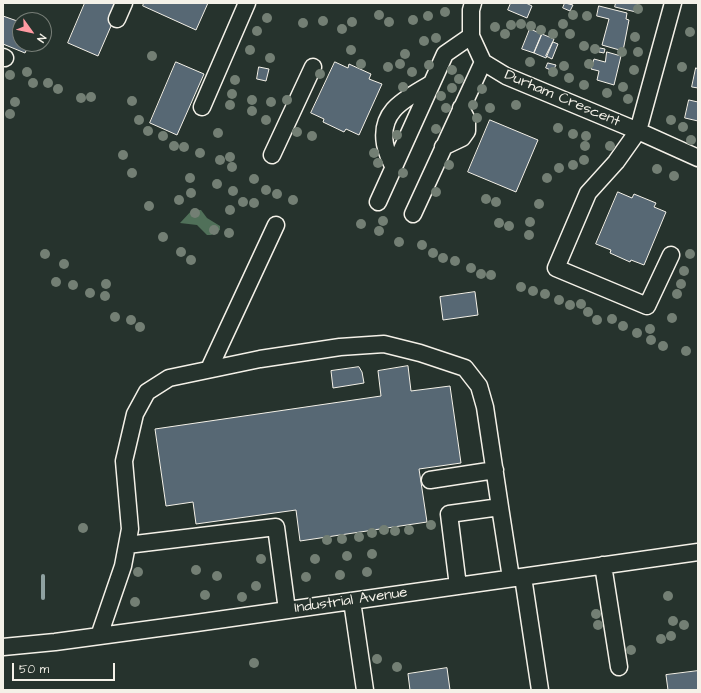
<!DOCTYPE html>
<html>
<head>
<meta charset="utf-8">
<style>
  body { margin:0 }
  #map { position:relative; width:701px; height:693px; overflow:hidden; background:#26332d; font-family:"Architects Daughter",sans-serif }
  canvas { display:block }
  .frame { position:absolute; inset:0; border:4px solid #f4f1e8; pointer-events:none }
  .north { position:absolute; left:12px; top:12px; width:40px; height:40px; box-sizing:border-box; background:#26332d; border:1px solid #787f78; border-radius:50%; rotate:123deg; font-size:11px; font-weight:700; line-height:16px; text-align:center; color:#f4f1e8 }
  .north::after { content:''; display:block; margin:auto; width:14px; height:18px; background:#ff9aa2; clip-path:polygon(50% 0,100% 100%,50% 72%,0 100%) }
  .scale { position:absolute; left:12px; top:663px; width:103px; height:18px; box-sizing:border-box; border:2px solid #f4f1e8; border-top:0; padding-left:5px; font-size:12px; line-height:14px; white-space:nowrap; color:#f4f1e8; -webkit-text-stroke:3px #26332d; paint-order:stroke }
</style>
</head>
<body>
<div id="map">
<canvas width="701" height="693"></canvas>
<div class="frame"></div>
<div class="north">N</div>
<div class="scale">50 m</div>
</div>
<script>
const g = document.querySelector('canvas').getContext('2d');
g.lineJoin = 'round';
function fillPath(path, color) {
  g.fillStyle = color;
  g.fill(path, 'evenodd');
}
function trace(path, color, width, dash) {
  g.strokeStyle = color;
  g.lineWidth = width;
  g.lineCap = dash ? 'butt' : 'round';
  g.setLineDash(dash || []);
  g.stroke(path);
}
function label(font, color, halo, rows, align = 'center') {
  g.font = font + ' "Architects Daughter",sans-serif';
  g.lineWidth = 3;
  g.setLineDash([]);
  g.textBaseline = 'middle';
  g.strokeStyle = halo;
  g.fillStyle = color;
  for (const [text, x, y, turn = 0] of rows) {
    g.save();
    g.translate(x, y);
    g.rotate((+turn || 0) * Math.PI / 180);
    g.textAlign = isNaN(turn) ? turn : align;
    if (halo) g.strokeText(text, 0, 0);
    g.fillText(text, 0, 0);
    g.restore();
  }
}
fillPath(new Path2D(`
  M193,209L195,210H201L207,218L220,226V230L211,235H207L197,225L180,223Z`), '#507059');
trace(new Path2D(`
  M43,598V576`), '#8fa2a1', 4);
const building = new Path2D(`
  M85,3H121L98,56L68,43Z
  M144,3H208L196,30L143,6Z
  M511,3H526L532,6L527,18L508,10Z
  M565,3L573,5L570,11L563,8Z
  M616,3H638L636,12L615,7Z
  M599,6L627,13L626,19L629,20L623,51L602,45L609,19L597,16Z
  M3,16L20,22V44H29L25,53L3,44Z
  M530,29L542,34L534,53L522,49Z
  M542,34L554,39L546,58L534,53Z
  M553,42L558,44L552,59L546,56Z
  M600,48L605,49L604,53L599,52Z
  M607,52L621,56L614,85L597,80L599,71L591,69L594,59L605,62Z
  M176,62L204,74L177,135L150,123Z
  M335,62L348,68L349,64L371,74L369,79L382,84L359,135L346,129L344,132L323,122L324,119L311,113Z
  M548,63L556,65L553,71L546,68Z
  M259,67L269,69L266,81L257,79Z
  M696,68L698,69V88L692,87Z
  M689,100L698,102V121L685,118Z
  M490,120L538,140L516,192L468,172Z
  M618,192L632,198L634,194L656,203L654,207L666,212L644,265L631,260L630,262L610,253L611,250L596,244Z
  M475,292L478,315L443,320L440,297Z
  M408,366L411,391L450,386L461,463L419,469L427,522L300,541L296,510L196,524L193,502L166,506L155,429L381,396L378,371Z
  M359,367L362,372L364,383L333,388L331,371Z
  M447,668L450,690H410L408,674Z
  M698,671V690H668L666,675Z`);
fillPath(building, '#576874');
trace(building, '#f4f1e8', 1);
const minor = new Path2D(`
  M473,3L471,10V36L483,62L506,76L638,131L698,158
  M117,19L124,3
  M3,57L5,58
  M202,107L247,3
  M443,147L462,138L467,131V120L461,108
  M272,155L313,67
  M394,167C389,159 387,153 385,144C379,109 408,98 432,83
  M378,202L445,54L471,36
  M413,214L483,62
  M671,255L647,306L556,268L588,193L616,162L638,131L673,3
  M209,369L276,225
  M430,480L495,470
  M127,545L276,527L287,610
  M603,565L619,667
  M523,577L540,690
  M458,586L449,514L500,507L511,578
  M352,601L365,690
  M99,636L123,566L130,529L124,461L135,414L147,392L169,378L260,359L340,347L384,344L420,353L465,368L479,386L485,407L500,507
  M3,647L55,642L196,623L698,552`);
trace(minor, '#f4f1e8', 19);
trace(minor, '#26332d', 16);
g.fillStyle = '#737f74';
for (const [x, y] of [
  [638,9],
  [445,12],
  [379,15],
  [573,15],
  [428,16],
  [587,16],
  [267,18],
  [413,20],
  [323,21],
  [352,22],
  [389,22],
  [303,23],
  [521,24],
  [563,24],
  [511,25],
  [531,26],
  [495,27],
  [342,29],
  [541,30],
  [257,31],
  [690,32],
  [505,34],
  [553,34],
  [570,34],
  [635,37],
  [436,38],
  [424,41],
  [584,46],
  [595,49],
  [250,50],
  [351,50],
  [622,52],
  [638,52],
  [405,54],
  [152,56],
  [270,58],
  [530,62],
  [361,64],
  [400,64],
  [589,64],
  [429,65],
  [564,66],
  [388,67],
  [682,67],
  [452,70],
  [634,70],
  [27,72],
  [412,72],
  [553,72],
  [320,74],
  [10,75],
  [569,78],
  [459,79],
  [235,80],
  [33,83],
  [48,83],
  [584,85],
  [403,87],
  [623,87],
  [452,88],
  [58,89],
  [482,89],
  [607,93],
  [232,94],
  [441,96],
  [91,97],
  [81,98],
  [628,99],
  [252,100],
  [287,100],
  [132,101],
  [15,102],
  [271,102],
  [230,105],
  [473,105],
  [516,105],
  [446,108],
  [490,108],
  [252,111],
  [10,114],
  [477,118],
  [139,120],
  [266,120],
  [671,120],
  [683,127],
  [558,128],
  [436,129],
  [148,131],
  [297,132],
  [218,133],
  [573,134],
  [397,135],
  [163,136],
  [312,136],
  [586,136],
  [691,140],
  [174,146],
  [585,146],
  [610,146],
  [184,147],
  [200,153],
  [374,153],
  [123,155],
  [230,157],
  [220,160],
  [584,160],
  [378,163],
  [449,165],
  [573,165],
  [232,167],
  [559,168],
  [657,169],
  [132,173],
  [403,173],
  [674,176],
  [190,178],
  [547,178],
  [254,179],
  [217,184],
  [266,190],
  [233,191],
  [436,192],
  [191,193],
  [277,194],
  [486,199],
  [179,200],
  [293,200],
  [243,202],
  [496,202],
  [254,203],
  [539,204],
  [149,206],
  [230,210],
  [195,213],
  [383,221],
  [530,222],
  [499,223],
  [361,224],
  [509,226],
  [214,230],
  [379,231],
  [229,233],
  [529,235],
  [163,237],
  [399,242],
  [422,245],
  [181,252],
  [433,253],
  [45,254],
  [690,254],
  [443,258],
  [191,260],
  [455,261],
  [64,264],
  [471,268],
  [684,271],
  [481,274],
  [491,275],
  [56,282],
  [106,284],
  [681,284],
  [73,285],
  [521,287],
  [533,291],
  [90,293],
  [545,294],
  [677,294],
  [105,296],
  [559,300],
  [581,304],
  [570,305],
  [588,312],
  [115,317],
  [672,318],
  [612,319],
  [131,320],
  [597,320],
  [623,326],
  [140,327],
  [650,329],
  [637,333],
  [651,340],
  [663,346],
  [686,351],
  [431,525],
  [83,528],
  [384,530],
  [409,530],
  [395,531],
  [372,533],
  [359,537],
  [342,539],
  [327,540],
  [372,554],
  [347,556],
  [261,559],
  [315,559],
  [196,570],
  [138,572],
  [367,572],
  [340,575],
  [217,576],
  [306,577],
  [256,586],
  [205,595],
  [668,596],
  [242,597],
  [135,602],
  [596,614],
  [673,621],
  [598,625],
  [684,625],
  [671,636],
  [661,639],
  [631,650],
  [377,659],
  [254,663],
  [397,667]
]) {
  g.beginPath();
  g.arc(x, y, 5, 0, 2 * Math.PI);
  g.fill();
}
label('15px', '#f4f1e8', '#26332d', [
  ["Durham Crescent",562,99,23],
  ["Industrial Avenue",351,601,-8]
]);
</script>
</body>
</html>
